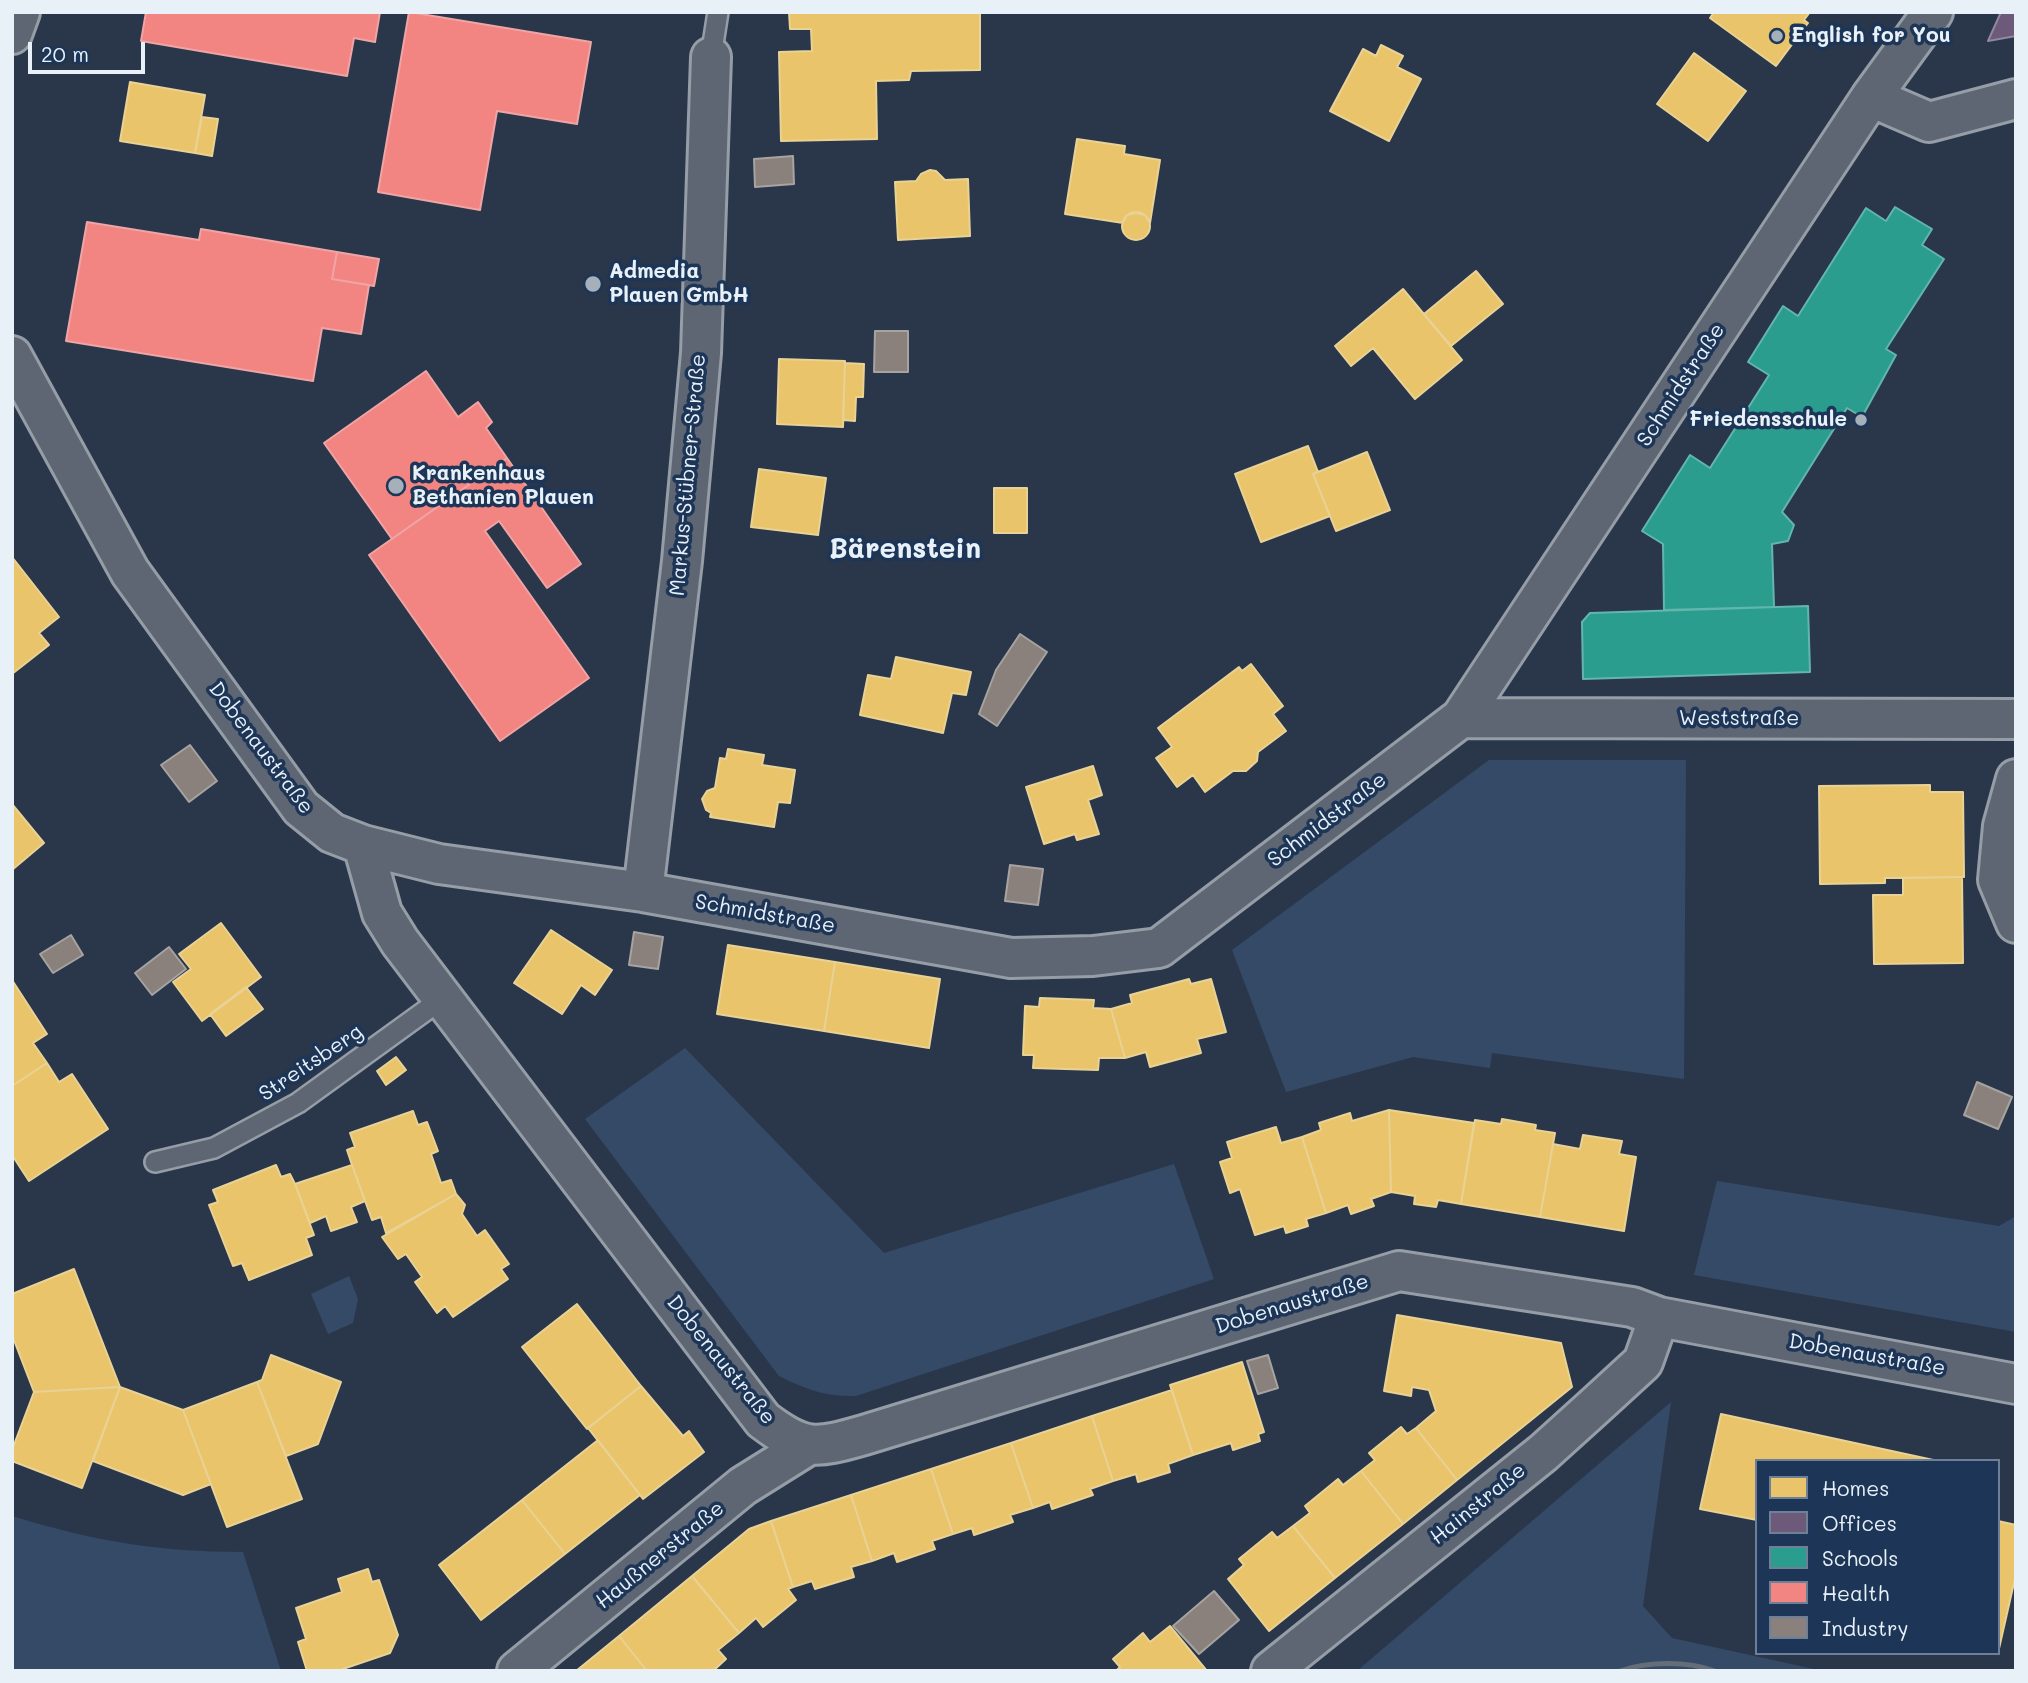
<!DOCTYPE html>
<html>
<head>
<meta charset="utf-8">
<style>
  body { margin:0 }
  #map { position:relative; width:2028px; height:1683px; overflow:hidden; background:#2a374a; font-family:Mali,sans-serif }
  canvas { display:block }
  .frame { position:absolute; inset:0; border:14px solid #e8f1f8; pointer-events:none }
  .legend { position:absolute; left:1755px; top:1459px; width:245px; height:196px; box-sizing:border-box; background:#1d3557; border:2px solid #6e8097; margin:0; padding:9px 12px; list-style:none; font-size:21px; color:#e8f1f8 }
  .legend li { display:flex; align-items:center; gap:14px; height:35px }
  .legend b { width:35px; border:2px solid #6e8097 }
  .scale { position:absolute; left:28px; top:42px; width:117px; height:32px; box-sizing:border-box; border:4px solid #e8f1f8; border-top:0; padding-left:9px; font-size:21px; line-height:24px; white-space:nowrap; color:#e8f1f8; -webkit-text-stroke:5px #1d3557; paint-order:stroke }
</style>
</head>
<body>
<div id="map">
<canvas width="2028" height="1683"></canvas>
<div class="frame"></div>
<ul class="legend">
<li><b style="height:19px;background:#e9c46a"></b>Homes</li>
<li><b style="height:19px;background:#6d597a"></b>Offices</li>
<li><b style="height:19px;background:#2a9d8f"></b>Schools</li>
<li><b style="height:19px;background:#f28482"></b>Health</li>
<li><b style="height:19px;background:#8a817c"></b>Industry</li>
</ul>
<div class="scale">20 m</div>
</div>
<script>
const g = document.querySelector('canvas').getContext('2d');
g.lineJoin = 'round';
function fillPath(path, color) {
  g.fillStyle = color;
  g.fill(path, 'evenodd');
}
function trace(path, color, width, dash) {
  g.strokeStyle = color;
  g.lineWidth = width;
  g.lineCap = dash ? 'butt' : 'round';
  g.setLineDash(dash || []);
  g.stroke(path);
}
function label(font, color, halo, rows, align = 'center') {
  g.font = font + ' Mali,sans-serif';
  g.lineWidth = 7;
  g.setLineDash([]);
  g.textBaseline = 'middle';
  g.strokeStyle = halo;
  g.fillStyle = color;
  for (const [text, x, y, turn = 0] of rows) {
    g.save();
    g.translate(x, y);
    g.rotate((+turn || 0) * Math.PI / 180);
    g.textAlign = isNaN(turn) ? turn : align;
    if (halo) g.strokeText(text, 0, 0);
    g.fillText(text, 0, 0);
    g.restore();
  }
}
fillPath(new Path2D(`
  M1489,760H1686L1684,1079L1492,1053L1490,1068L1413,1057L1286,1092L1232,950Z
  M685,1048L884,1253L1174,1164L1214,1279L856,1396C826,1397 805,1389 779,1376L585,1119Z
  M1717,1181L1999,1226L2016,1216V1332L1694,1275Z
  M349,1276L358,1299L353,1323L328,1334L311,1294Z
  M1671,1402L1643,1606L1672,1638L1823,1671H1357Z
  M12,1516C93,1541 159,1552 243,1552L281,1671H12Z`), '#354a67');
const homes = new Path2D(`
  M789,12H980V70L911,71L909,80L876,81L877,139L781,141L779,52L812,51L811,29H790Z
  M1714,12H1810L1804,20L1808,23L1776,66L1710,18Z
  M1381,45L1403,56L1397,67L1421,79L1389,141L1330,111L1363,49L1376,56Z
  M1694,53L1746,91L1708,141L1657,104Z
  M130,82L205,95L195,153L120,141Z
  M202,117L218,119L212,156L195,153Z
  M1077,139L1125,146L1124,154L1160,160L1150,223L1145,215L1136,213L1127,215L1123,223L1065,214Z
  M930,170L936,171L945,180L968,179L970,236L898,240L895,182L916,181L921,174Z
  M1122 226a14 14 0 1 1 28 0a14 14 0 1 1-28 0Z
  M1476,271L1503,304L1451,346L1424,314Z
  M1403,289L1462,360L1415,399L1373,348L1351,366L1335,346Z
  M779,359L845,361L843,427L777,424Z
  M845,363L864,364L863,397H856L855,421L843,420Z
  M1308,446L1318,472L1313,474L1330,516L1261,542L1235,474Z
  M1367,452L1390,510L1336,531L1313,474Z
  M759,469L826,478L818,535L751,527Z
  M994,488H1027V533H994Z
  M12,557L59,617L39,633L49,645L12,674Z
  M896,657L971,672L966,695L952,693L943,733L860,715L868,675L891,679Z
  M1251,664L1283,706L1273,714L1286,731L1258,752L1257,761L1246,771H1233L1205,792L1193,775L1177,787L1156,758L1172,747L1158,728L1239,667L1242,671Z
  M728,749L764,755L762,765L795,770L790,803L778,802L774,827L710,817L711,813L706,810L702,799L707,791L715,788L720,758L726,759Z
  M1093,766L1102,795L1088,800L1099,834L1077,840L1075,834L1044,844L1026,787Z
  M1930,785V792H1963L1964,877L1885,878V883L1820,884L1819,786Z
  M12,804L44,843L12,870Z
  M1962,877L1963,963L1874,964L1873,895H1903V878Z
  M221,923L261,977L202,1021L173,982L191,969L179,954Z
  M551,930L612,970L595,995L581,985L562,1014L514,983Z
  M728,945L835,962L824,1031L717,1014Z
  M835,962L940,979L929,1048L824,1031Z
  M1189,979L1191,984L1211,979L1226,1032L1197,1039L1201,1053L1150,1067L1146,1052L1125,1058L1111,1009L1132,1003L1130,995Z
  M12,980L47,1034L33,1043L47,1063L12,1086Z
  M246,987L263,1009L226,1036L210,1014Z
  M1040,998L1094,1000L1093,1008L1111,1009L1125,1058H1099L1098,1070L1033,1068L1034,1055H1023L1025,1006L1039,1007Z
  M396,1057L406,1070L386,1085L377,1071Z
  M47,1063L59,1082L72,1074L108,1129L29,1181L12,1155V1086Z
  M1389,1110L1391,1192L1371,1199L1374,1206L1351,1214L1348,1205L1326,1213L1302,1137L1321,1130L1319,1123L1350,1113L1352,1121Z
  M1389,1110L1474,1123L1461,1204L1438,1200L1436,1207L1414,1204L1415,1196L1391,1192Z
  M413,1111L418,1125L427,1122L438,1151L431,1154L441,1183L451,1180L456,1194L386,1233L381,1217L372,1220L352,1165L347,1150L355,1147L350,1133Z
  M1502,1119L1536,1125L1535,1130L1555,1133L1540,1217L1461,1204L1475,1120L1501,1124Z
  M1276,1127L1281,1143L1302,1137L1326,1213L1306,1219L1308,1226L1286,1233L1284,1226L1255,1235L1240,1189L1230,1193L1220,1162L1232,1158L1227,1142Z
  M1583,1135L1622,1141L1619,1154L1636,1157L1624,1231L1540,1217L1553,1144L1580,1149Z
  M276,1165L281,1177L290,1174L295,1184L314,1235L306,1238L312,1255L249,1280L242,1263L233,1266L209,1205L218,1202L213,1190Z
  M352,1165L365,1201L351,1207L357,1222L331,1231L326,1216L310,1223L295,1184Z
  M456,1194L465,1205L462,1214L477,1236L485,1230L509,1264L501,1269L508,1279L453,1317L445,1306L437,1313L415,1282L422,1277L406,1254L398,1259L382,1237Z
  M74,1269L120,1387L34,1392L12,1335V1294Z
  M577,1304L641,1386L587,1429L522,1347Z
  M1397,1315L1561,1343L1572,1387L1457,1480L1416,1428L1436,1411L1429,1390L1412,1387L1411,1396L1384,1391Z
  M271,1355L341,1382L318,1444L286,1456L257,1382L262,1380Z
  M1242,1362L1264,1432L1258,1434L1260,1441L1233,1450L1231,1443L1193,1455L1170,1385Z
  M257,1382L302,1499L227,1527L183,1410Z
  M641,1386L683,1436L689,1431L704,1452L643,1499L588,1428Z
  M120,1387L82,1488L12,1461V1450L34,1392Z
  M120,1387L183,1410L211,1484L183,1495L93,1461Z
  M1172,1390L1193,1455L1168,1464L1170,1472L1138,1482L1136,1474L1113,1481L1092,1416Z
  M1721,1414L1938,1461H1757V1520L1700,1509Z
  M1092,1416L1113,1481L1090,1489L1093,1495L1052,1509L1050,1502L1033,1508L1011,1443Z
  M1401,1427L1407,1434L1416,1428L1457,1480L1403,1524L1361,1471L1375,1460L1369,1453Z
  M598,1440L640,1495L565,1554L522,1500Z
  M1011,1443L1033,1508L1010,1515L1013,1522L974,1535L972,1528L953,1534L931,1469Z
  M931,1469L953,1534L932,1541L935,1549L897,1562L894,1553L872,1561L851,1495Z
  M1361,1471L1403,1524L1335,1578L1293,1526L1310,1513L1305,1506L1338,1479L1343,1485Z
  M851,1495L872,1561L851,1567L854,1577L815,1589L812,1581L793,1587L771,1521Z
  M522,1500L565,1554L481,1620L439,1565Z
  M771,1521L793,1587L788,1589L796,1600L763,1627L756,1618L739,1633L692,1576L749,1529Z
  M1998,1521L2016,1525V1574L1998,1653Z
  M1293,1526L1335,1578L1269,1631L1228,1579L1244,1565L1239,1559L1272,1532L1277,1538Z
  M368,1569L372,1582L379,1580L398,1635L390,1653L337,1671H307L298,1642L306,1639L296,1608L342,1592L338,1579Z
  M692,1576L739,1633L718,1650L726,1659L713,1671H647L619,1636Z
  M1170,1626L1207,1671H1116L1120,1667L1113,1659L1143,1633L1150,1642Z
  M619,1636L647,1671H576Z`);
fillPath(homes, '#e9c46a');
trace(homes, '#e9d295', 2);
const offices = new Path2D(`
  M2001,12H2016V36L1988,41Z`);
fillPath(offices, '#6d597a');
trace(offices, '#9287a0', 2);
const schools = new Path2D(`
  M1895,207L1932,229L1922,245L1944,259L1886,349L1896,355L1862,417L1847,408L1782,512L1794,525L1788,541L1772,544L1774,607L1664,610L1663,544L1642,531L1690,455L1710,468L1769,375L1748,362L1783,306L1798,316L1866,208L1886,221Z
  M1808,606L1810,672L1583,679L1582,622L1590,613Z`);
fillPath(schools, '#2a9d8f');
trace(schools, '#63b6ae', 2);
const health = new Path2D(`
  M146,12H380L375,42L354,38L347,76L141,41Z
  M409,12L591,42L577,124L497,111L480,210L378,192Z
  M87,222L199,240L201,229L337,252L332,279L369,285L361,334L322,328L313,381L66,341Z
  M337,252L379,259L374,286L332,279Z
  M426,371L458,417L478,402L492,422L486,428L507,458L392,539L324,443Z
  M507,458L581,564L547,588L499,521L485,531L589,678L500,741L369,555Z`);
fillPath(health, '#f28482');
trace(health, '#efa5a5', 2);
const industry = new Path2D(`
  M793,156L794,184L755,187L754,159Z
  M875,331H908V372H874Z
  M1020,634L1047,652L997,726L979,714L996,670Z
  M190,745L217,781L189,802L161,765Z
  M1010,865L1043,869L1038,905L1005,901Z
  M634,932L663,937L658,969L629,965Z
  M71,935L83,955L53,973L40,954Z
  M169,947L186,969L152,995L135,973Z
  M1977,1082L2012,1097L1998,1129L1964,1115Z
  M1268,1355L1278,1388L1258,1394L1247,1361Z
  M1214,1591L1239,1620L1199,1654L1173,1626Z`);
fillPath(industry, '#8a817c');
trace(industry, '#a6a3a1', 2);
const lane = new Path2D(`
  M711,57L718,12
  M155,1162L214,1148L298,1103L443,998`);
const street = new Path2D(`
  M12,34L20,12
  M1871,97L1929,122L2016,99
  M12,356L130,572L301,808L332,833L363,845L439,864L643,892L1011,958L1093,956L1159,948L1461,718L1871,97L1933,12
  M1461,718L2016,719
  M2016,779L2003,826L1998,880L2016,923
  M363,845L382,913L400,942L763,1420C804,1451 815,1449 864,1435L1399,1271L1632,1307L1659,1317L2016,1384
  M643,892L682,561L701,353L711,57
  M517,1671L743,1486L807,1446
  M1271,1671L1543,1453L1595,1406L1643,1362L1659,1317`);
trace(lane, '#959da7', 24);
trace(street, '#959da7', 44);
trace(lane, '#5d6672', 19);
trace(street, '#5d6672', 38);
trace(new Path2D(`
  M1620,1671C1648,1661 1688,1661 1715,1671`), '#656d78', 5);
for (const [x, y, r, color] of [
  [1777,36,7,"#a6b0bb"],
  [593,284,9,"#a6b0bb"],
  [1861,420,7,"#a6b0bb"],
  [396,486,9,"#a6b0bb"]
]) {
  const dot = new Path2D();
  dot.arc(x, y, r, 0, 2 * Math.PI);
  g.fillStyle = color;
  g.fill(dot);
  trace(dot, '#1d3557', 2.5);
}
label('bold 21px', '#e8f1f8', '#1d3557', [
  ["English for You",1791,36],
  ["Admedia",609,272],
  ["Plauen GmbH",609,296],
  ["Friedensschule",1847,420,"right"],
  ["Krankenhaus",412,474],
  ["Bethanien Plauen",412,498]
], 'left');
label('21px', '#e8f1f8', '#1d3557', [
  ["Schmidstraße",1681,385,-57],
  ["Markus-Stübner-Straße",688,475,-85],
  ["Weststraße",1739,719],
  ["Dobenaustraße",261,748,53],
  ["Schmidstraße",1327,820,-37],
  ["Schmidstraße",765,914,10],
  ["Streitsberg",311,1063,-34],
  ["Dobenaustraße",1292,1304,-17],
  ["Dobenaustraße",1867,1355,10],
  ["Dobenaustraße",721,1360,51],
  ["Hainstraße",1478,1504,-39],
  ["Haußnerstraße",660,1555,-39]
]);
label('bold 28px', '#e8f1f8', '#1d3557', [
  ["Bärenstein",905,549]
]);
</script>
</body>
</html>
